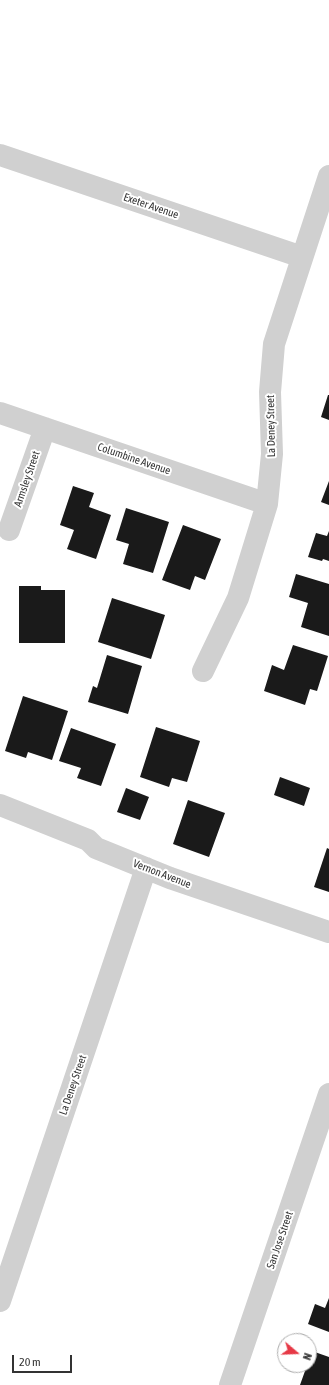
<!DOCTYPE html>
<html>
<head>
<meta charset="utf-8">
<style>
  body { margin:0 }
  #map { position:relative; width:329px; height:1385px; overflow:hidden; background:#fff; font-family:"Asap Condensed",sans-serif }
  canvas { display:block }
  .north { position:absolute; left:277px; top:1333px; width:40px; height:40px; box-sizing:border-box; background:#fff; border:1px solid #adadad; border-radius:50%; rotate:109deg; font-size:11px; font-weight:700; line-height:16px; text-align:center; color:#333 }
  .north::after { content:''; display:block; margin:auto; width:14px; height:18px; background:#e63946; clip-path:polygon(50% 0,100% 100%,50% 72%,0 100%) }
  .scale { position:absolute; left:12px; top:1355px; width:60px; height:18px; box-sizing:border-box; border:2px solid #333; border-top:0; padding-left:5px; font-size:12px; line-height:14px; white-space:nowrap; color:#333; -webkit-text-stroke:3px #fff; paint-order:stroke }
</style>
</head>
<body>
<div id="map">
<canvas width="329" height="1385"></canvas>
<div class="north">N</div>
<div class="scale">20 m</div>
</div>
<script>
const g = document.querySelector('canvas').getContext('2d');
g.lineJoin = 'round';
function fillPath(path, color) {
  g.fillStyle = color;
  g.fill(path, 'evenodd');
}
function trace(path, color, width, dash) {
  g.strokeStyle = color;
  g.lineWidth = width;
  g.lineCap = dash ? 'butt' : 'round';
  g.setLineDash(dash || []);
  g.stroke(path);
}
function label(font, color, halo, rows, align = 'center') {
  g.font = font + ' "Asap Condensed",sans-serif';
  g.lineWidth = 4;
  g.setLineDash([]);
  g.textBaseline = 'middle';
  g.strokeStyle = halo;
  g.fillStyle = color;
  for (const [text, x, y, turn = 0] of rows) {
    g.save();
    g.translate(x, y);
    g.rotate((+turn || 0) * Math.PI / 180);
    g.textAlign = isNaN(turn) ? turn : align;
    if (halo) g.strokeText(text, 0, 0);
    g.fillText(text, 0, 0);
    g.restore();
  }
}
fillPath(new Path2D(`
  M328,395H329V420L321,417Z
  M329,481V505L321,502Z
  M73,486L94,493L89,507L111,515L96,559L67,549L74,530L60,525Z
  M126,508L169,522L153,573L123,564L129,544L116,540Z
  M183,525L221,539L205,580L195,576L190,590L162,580Z
  M329,531V561L323,559L322,561L308,557L316,533L327,536Z
  M296,574L329,584V636L301,627L308,603L289,597Z
  M19,586H41V590H65V643H19Z
  M112,598L165,615L151,659L98,642Z
  M293,645L328,656L317,691L310,689L305,705L264,691L272,665L284,670Z
  M107,655L142,666L128,714L88,702L93,686L97,688Z
  M23,696L68,711L52,760L28,752L26,758L5,751Z
  M156,727L200,741L187,782L172,778L169,787L140,777Z
  M71,728L116,744L101,786L77,778L81,768L59,761Z
  M280,777L310,788L304,806L274,795Z
  M126,788L149,797L140,820L117,812Z
  M188,800L225,813L209,857L173,844Z
  M327,848L329,849V892L314,887Z
  M329,1298V1332L308,1324L315,1304L325,1308Z
  M309,1350L329,1357V1385H300L305,1371L293,1366L294,1365H309Z`), '#1a1a1a');
trace(new Path2D(`
  M0,155L302,257
  M0,413L267,504
  M9,530L45,428
  M203,671L238,598L267,504L272,454L270,392L274,344L329,176
  M0,805L88,840L96,848L170,878L329,932
  M0,1301L146,868
  M230,1385L329,1094`), '#d0d0d0', 22);
label('11px', '#333', '#fff', [
  ["Exeter Avenue",151,206,19],
  ["La Deney Street",271,426,-91],
  ["Columbine Avenue",134,459,19],
  ["Armsley Street",27,479,-71],
  ["Vernon Avenue",162,874,21],
  ["La Deney Street",73,1085,-71],
  ["San Jose Street",280,1240,-71]
]);
</script>
</body>
</html>
